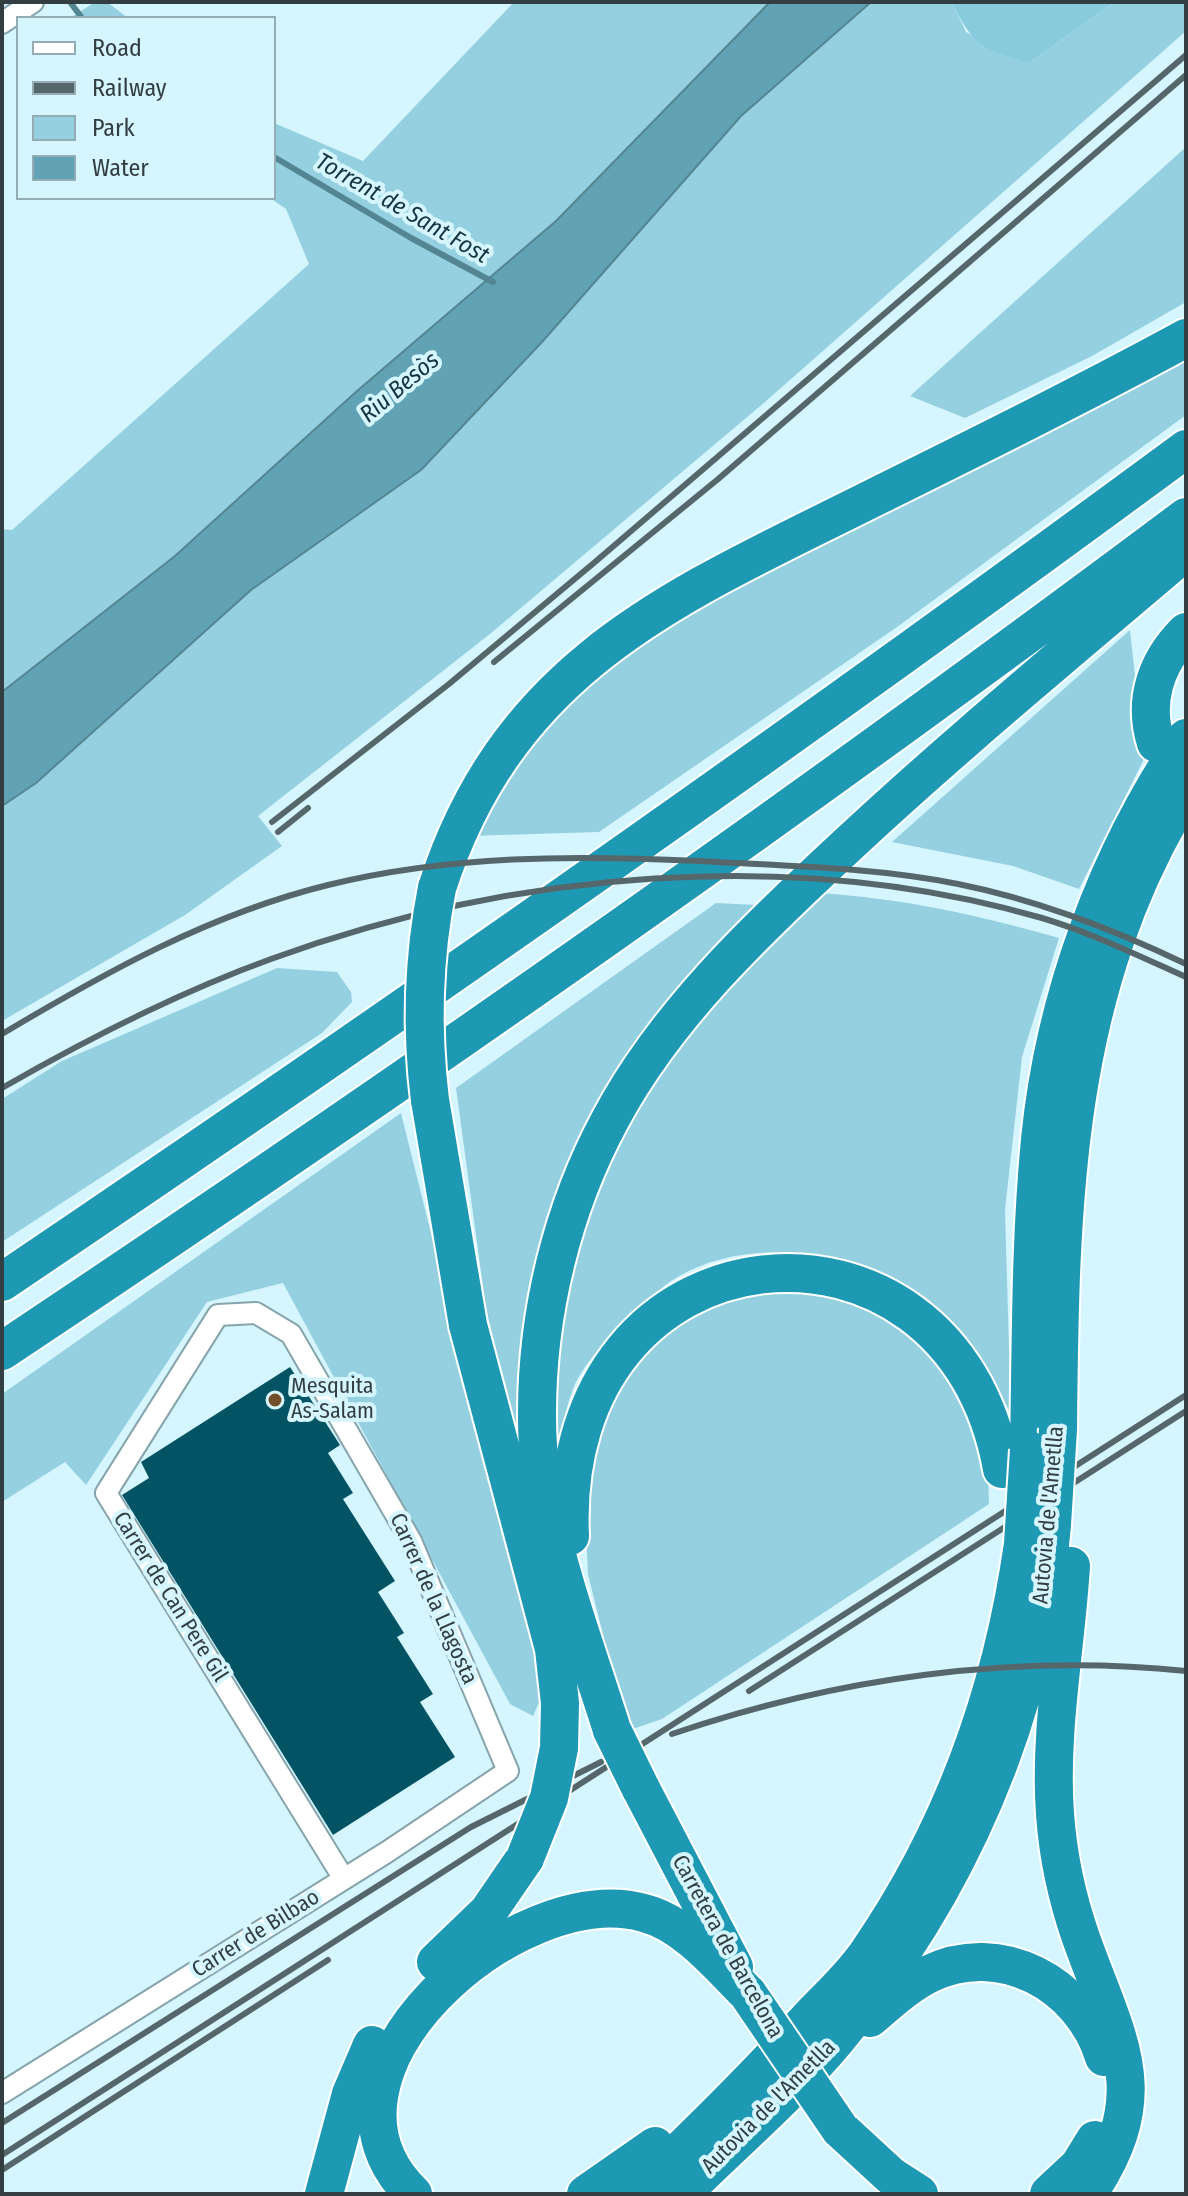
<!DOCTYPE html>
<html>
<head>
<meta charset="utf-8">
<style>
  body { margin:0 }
  #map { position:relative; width:1188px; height:2196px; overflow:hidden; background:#d6f6ff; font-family:"Fira Sans Condensed",sans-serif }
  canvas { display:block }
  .frame { position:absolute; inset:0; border:4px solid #323e42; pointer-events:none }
  .legend { position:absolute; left:16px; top:16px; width:260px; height:184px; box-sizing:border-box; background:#d6f6ff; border:2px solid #94acb3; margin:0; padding:10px 14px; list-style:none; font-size:24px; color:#323e42 }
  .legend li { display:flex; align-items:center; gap:16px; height:40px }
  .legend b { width:40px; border:2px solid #94acb3 }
</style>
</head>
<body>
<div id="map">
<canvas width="1188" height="2196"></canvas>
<div class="frame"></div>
<ul class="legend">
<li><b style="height:10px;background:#fff"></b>Road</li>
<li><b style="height:10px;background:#56676c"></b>Railway</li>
<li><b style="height:22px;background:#95d0e0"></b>Park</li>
<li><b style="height:22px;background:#61a3b4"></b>Water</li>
</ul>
</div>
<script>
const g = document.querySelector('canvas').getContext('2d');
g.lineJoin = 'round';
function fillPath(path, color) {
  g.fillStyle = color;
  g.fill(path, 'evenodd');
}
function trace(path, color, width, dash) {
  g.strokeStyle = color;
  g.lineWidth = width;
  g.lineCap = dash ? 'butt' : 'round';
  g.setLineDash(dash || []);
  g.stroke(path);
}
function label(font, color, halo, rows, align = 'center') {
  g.font = font + ' "Fira Sans Condensed",sans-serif';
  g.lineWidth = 8;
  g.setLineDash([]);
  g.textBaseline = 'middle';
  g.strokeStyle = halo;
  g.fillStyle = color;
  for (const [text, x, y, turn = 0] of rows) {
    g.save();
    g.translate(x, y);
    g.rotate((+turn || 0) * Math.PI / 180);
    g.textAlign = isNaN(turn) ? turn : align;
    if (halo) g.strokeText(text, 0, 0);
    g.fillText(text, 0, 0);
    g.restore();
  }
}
fillPath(new Path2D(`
  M95,2H107L128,18H70Z
  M514,2H770L556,221L175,556L2,692V529L12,530L309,264L286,209L270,198H274V123L363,161Z
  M871,2H952L966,32L1029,63L1114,2H1186V31L765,402L490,634L258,816L282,846L185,915L2,1021V806L36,783L251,590L421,470L542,342L741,116Z
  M1186,147V302L1092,356L965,418L910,396Z
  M1186,353V415L897,627L599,832L469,836C498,789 528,740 568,701C607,663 652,635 698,607Z
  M1130,630L1144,759L1079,889L1013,866L892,842Z
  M818,893C901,898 979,915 1059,938L1022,1057L1005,1210L1011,1415C995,1380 963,1332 933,1307C864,1251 748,1231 671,1281C658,1290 646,1304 634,1314C613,1334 584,1361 573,1389C563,1413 562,1447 557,1473C556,1439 553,1404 554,1370C559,1259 613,1133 680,1046C722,992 771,943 818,893Z
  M716,903L757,905L591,1121L554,1200L536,1275L528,1480L486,1309L456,1088Z
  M277,968L337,972L351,992L352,1002L322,1033L2,1242V1099L62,1061Z
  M401,1113L545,1689L533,1716L510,1704L283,1283L207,1302L86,1485L65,1462L2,1502V1394Z
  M774,1288L844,1296L912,1333L963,1394L988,1470L989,1504L662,1719L633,1729L606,1647L588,1574L584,1486L621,1373L686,1314Z`), '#95d0e0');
fillPath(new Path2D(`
  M952,2H1114L1029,63C984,49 973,47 952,2Z`), '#88cbdd');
const water = new Path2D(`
  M770,2H871L741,116L542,342L421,470L251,590L36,783L2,806V692L175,556L357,391L556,221Z`);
fillPath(water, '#61a3b4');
trace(water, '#538592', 2);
trace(new Path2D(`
  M70,2L82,18
  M274,157L411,238L493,282`), '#538592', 6);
fillPath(new Path2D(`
  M290,1367L340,1445L328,1453L353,1493L343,1499L395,1581L378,1592L404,1633L397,1637L433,1694L420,1702L455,1757L333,1835L122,1495L149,1478L141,1462Z`), '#025464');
const street = new Path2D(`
  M2,23L33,2
  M2,2093L387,1852L508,1771L411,1541L291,1334L256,1313L218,1315L106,1493L344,1879`);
const highway = new Path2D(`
  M1156,743C1143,702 1155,663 1186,632
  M437,888C510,662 677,596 873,498C978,446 1083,394 1186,338
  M430,1100L468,1325L554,1649L560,1703L559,1748
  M2,1282C402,1012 798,735 1186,449
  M2,1351C403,1084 800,806 1186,517
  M1058,1429C1060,1204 1063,989 1186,791
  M1029,1450C1031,1347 1030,1243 1040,1140C1054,998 1106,856 1186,738
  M570,1536C555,1215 952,1182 1002,1469
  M1071,1566C1066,1647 1049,1732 1055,1814C1058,1856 1067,1898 1081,1938C1117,2040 1157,2092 1088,2194
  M612,1730C580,1627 536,1523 537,1413C537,1313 562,1209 610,1120C665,1016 755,931 841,851C952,747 1070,650 1186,551
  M640,1787L734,1967
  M436,1962L488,1912L525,1858
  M870,2018C889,2002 907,1985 929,1974C1000,1939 1082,1984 1104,2057
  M840,2129L891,2176L919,2194
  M324,2194L351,2094L372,2045
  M413,2194C290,2076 516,1877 644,1913C686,1924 719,1965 748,1994
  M586,2194L655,2146
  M635,2194C696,2136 754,2079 810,2017C829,1997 851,1977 867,1954C952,1831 1002,1692 1023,1544
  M682,2194C733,2143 790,2095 836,2040C958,1895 1038,1714 1052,1524
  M1049,2194L1079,2166L1095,2140`);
trace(street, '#86a4ac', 24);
trace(highway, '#fff', 42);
trace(street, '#fff', 20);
trace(highway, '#1e99b3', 38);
trace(new Path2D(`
  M494,662L717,480L1186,75
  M272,822L449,684L595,562L1186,55
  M278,832L308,808
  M2,1034C106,972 210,914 328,885C450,855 574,855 699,861C785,866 873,867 958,884C1038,900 1113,929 1186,964
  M2,1088C89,1038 177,993 271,959C512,871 794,846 1042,918C1092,933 1139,956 1186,977
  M749,1691L1186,1411
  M672,1734C837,1678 1012,1653 1186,1671
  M2,2123L471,1827L601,1762
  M2,2155L1186,1395
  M2,2170L328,1960`), '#56676c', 6);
const highwayBridge = new Path2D(`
  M430,1100C421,1028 423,959 437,888
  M1052,1524L1058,1429
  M1023,1544L1029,1450
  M612,1730L640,1787
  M525,1858L549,1798L559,1748
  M748,1994L840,2129`);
trace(highwayBridge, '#fff', 42, []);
trace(highwayBridge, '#1e99b3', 38);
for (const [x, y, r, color] of [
  [275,1400,8,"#734f29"]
]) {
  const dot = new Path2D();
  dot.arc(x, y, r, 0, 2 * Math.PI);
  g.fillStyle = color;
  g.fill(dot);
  trace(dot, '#d6f6ff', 3);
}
label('22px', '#323e42', '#d6f6ff', [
  ["Mesquita",291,1387],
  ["As-Salam",291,1412]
], 'left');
label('22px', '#323e42', '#d6f6ff', [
  ["Autovia de l'Ametlla",1049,1515,-85],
  ["Carrer de Can Pere Gil",170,1597,58],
  ["Carrer de la Llagosta",433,1599,66],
  ["Carrer de Bilbao",256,1934,-32],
  ["Carretera de Barcelona",727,1947,61],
  ["Autovia de l'Ametlla",769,2107,-45]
]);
label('italic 24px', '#14353d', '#d6f6ff', [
  ["Torrent de Sant Fost",402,209,30],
  ["Riu Besòs",400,388,-40]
]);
</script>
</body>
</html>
